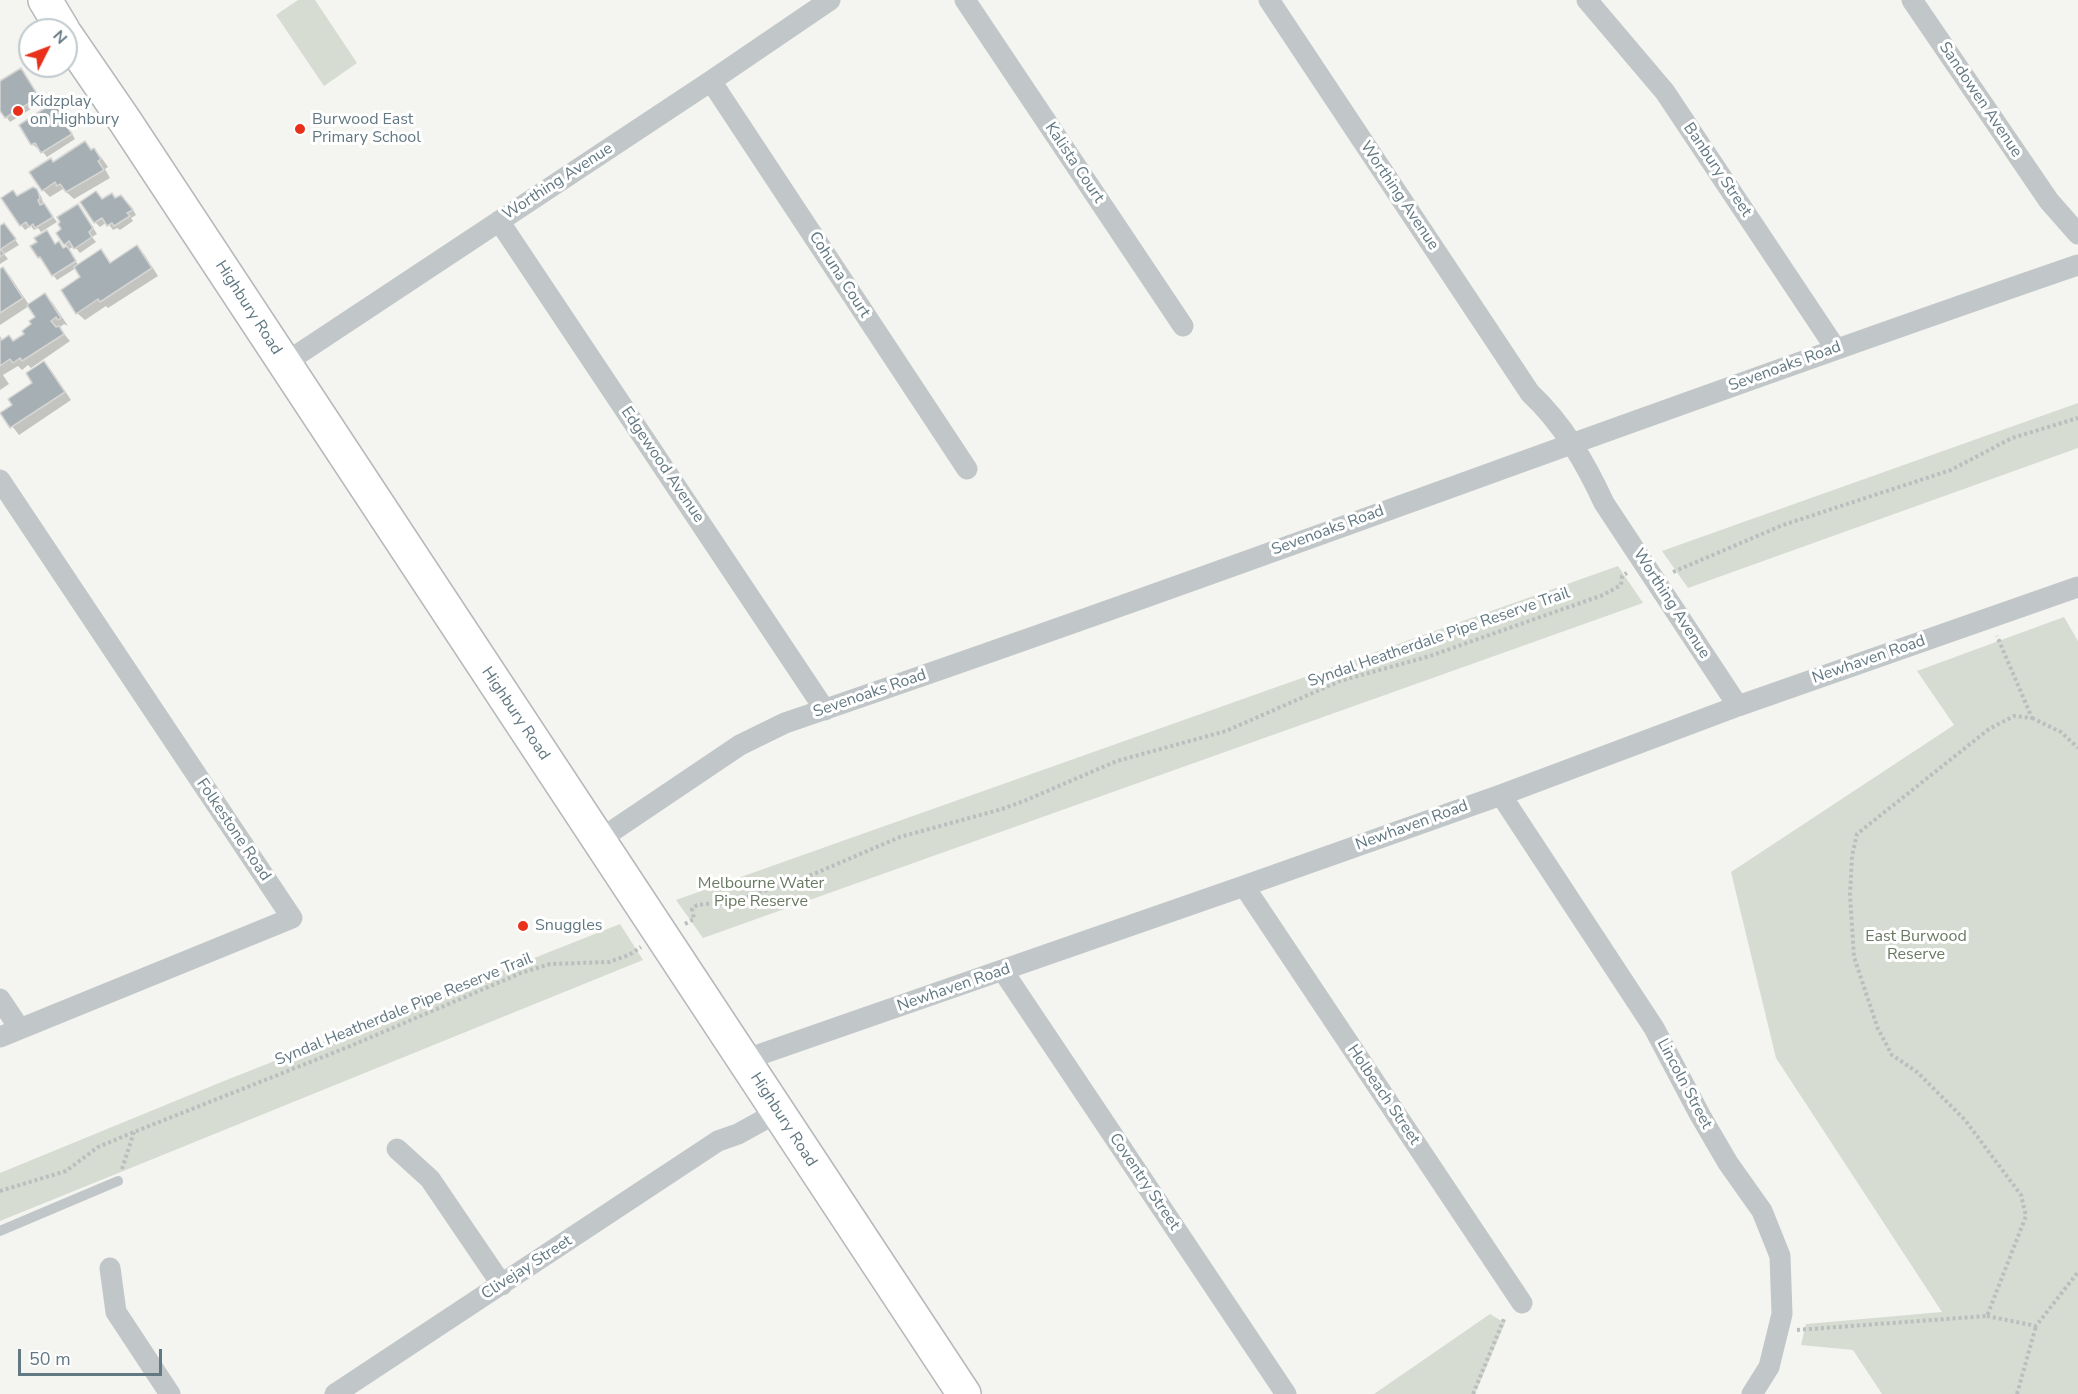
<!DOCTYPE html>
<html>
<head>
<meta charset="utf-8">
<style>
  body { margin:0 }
  #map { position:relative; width:2078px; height:1394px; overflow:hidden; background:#f4f4f0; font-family:"Nunito Sans",sans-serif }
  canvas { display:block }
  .north { position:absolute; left:18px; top:18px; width:60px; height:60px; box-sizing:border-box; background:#fff; border:2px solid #c0c9cd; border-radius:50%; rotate:48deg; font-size:16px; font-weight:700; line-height:24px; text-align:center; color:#627882 }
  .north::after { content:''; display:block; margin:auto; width:21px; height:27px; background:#e9301b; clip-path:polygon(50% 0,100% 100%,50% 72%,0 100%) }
  .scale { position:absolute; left:18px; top:1349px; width:144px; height:27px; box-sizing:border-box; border:3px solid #627882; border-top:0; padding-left:8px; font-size:18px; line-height:21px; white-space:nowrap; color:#627882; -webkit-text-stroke:4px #fff; paint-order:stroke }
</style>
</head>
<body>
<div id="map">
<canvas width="2078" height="1394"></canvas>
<div class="north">N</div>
<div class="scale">50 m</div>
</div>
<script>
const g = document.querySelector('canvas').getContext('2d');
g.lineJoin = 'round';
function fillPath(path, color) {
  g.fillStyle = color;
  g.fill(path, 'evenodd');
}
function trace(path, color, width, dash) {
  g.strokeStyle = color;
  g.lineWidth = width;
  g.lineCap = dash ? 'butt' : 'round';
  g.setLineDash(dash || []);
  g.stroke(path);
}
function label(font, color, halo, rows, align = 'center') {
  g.font = font + ' "Nunito Sans",sans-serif';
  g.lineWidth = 6;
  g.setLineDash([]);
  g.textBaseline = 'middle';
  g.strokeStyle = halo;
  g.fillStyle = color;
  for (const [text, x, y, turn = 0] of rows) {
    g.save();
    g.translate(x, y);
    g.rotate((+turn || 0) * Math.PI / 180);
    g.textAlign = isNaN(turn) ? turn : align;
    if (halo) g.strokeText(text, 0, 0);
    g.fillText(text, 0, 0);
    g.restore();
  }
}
fillPath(new Path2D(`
  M298,0H315L357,63L324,86L276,15Z
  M2078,403V448L1688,588L1662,551Z
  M1618,566L1643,603L703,938L676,900Z
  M2064,617L2078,641V1394H1882L1853,1350L1801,1345L1806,1324L1942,1312L1776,1058L1731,872L1954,725L1917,671Z
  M620,924L643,960L0,1221V1173L219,1083Z
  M1490,1314L1505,1323L1475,1394H1374Z`), '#d6dcd1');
fillPath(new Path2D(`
  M21,70L42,102L10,122L0,108V83Z
  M54,104L70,125L68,127L75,139L47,157L39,147L37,148L32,144Z
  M85,143L101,157L108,167L105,169L110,178L74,199L63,189L50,197L43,190L54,163Z
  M36,190L41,196L44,205L57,222L41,232L38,228L34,230L31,226L25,230L21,225L18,197Z
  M116,199L126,202L131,206L136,215L131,218L133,221L120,230L117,228L113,230L107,222L100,227L95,222L102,200Z
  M82,211L97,234L92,237L96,242L80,253L74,246L68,250L79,266L101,251L111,263L137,247L144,254L158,276L108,308L106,306L85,320L77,313L83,277L76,268L57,280L39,257V242L47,232L56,245L59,243L64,248L68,247L65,244Z
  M4,225L19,245L4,254L8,259L0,264V227Z
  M3,269L10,276L29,305L45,295L52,302L68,326L64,324L59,328L70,341L31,368L28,365L22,370L18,366L3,375L9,384L0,390V339L2,341L14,342L26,334L37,317L29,306L0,325V271Z
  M44,363L51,370L71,400L19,435L2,413L14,405L34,383Z`), '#0003');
const building = new Path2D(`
  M21,68L39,97L5,118L0,111V81Z
  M54,102L66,120L64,122L72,134L41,153L35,143L31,145L19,125Z
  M85,141L91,150L94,148L101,159L98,161L104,170L66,192L60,184L57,186L55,182L42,191L29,172L51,158L53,162Z
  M33,187L37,189L39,194L40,199L38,200L40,205L44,203L53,217L35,228L33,224L29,227L26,222L20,226L1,198L13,190L17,196Z
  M96,191L102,199L112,193L115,198L121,195L133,210L127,213L130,216L114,226L112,223L107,226L102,218L94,223L80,202Z
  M78,204L93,228L89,232L92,237L74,249L69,241L64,245L56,233L61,229L58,224L60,222L57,217Z
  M4,223L16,239L1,249L4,254L0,257V226Z
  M47,230L55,244L59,241L63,248L67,246L76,261L52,276L40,257L38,258L30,246L37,242L34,238Z
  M137,245L152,268L100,302L98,299L76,314L61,290L80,277L74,267L101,249L110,263Z
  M3,267L23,298L0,313V269Z
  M45,293L61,318L58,320L56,317L51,321L56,327L59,326L64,334L22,361L20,358L13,363L10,359L0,366V337L2,340L9,335L13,341L24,334L22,331L31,324L29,321L35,317L27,305Z
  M44,361L65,392L10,428L0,413L12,405L8,399L32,383L26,373Z`);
fillPath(building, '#a6b0b4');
trace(building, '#d5d5d3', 1.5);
const primary = new Path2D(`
  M45,0L63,30
  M66,35L125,121L964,1394`);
trace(primary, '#b4b9bc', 36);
trace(new Path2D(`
  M1673,572L1783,525L1951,470L2012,438L2078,418
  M2032,718L2061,732L2078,748
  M685,924L694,919L692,909L697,905L736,901L816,873L900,837L1002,809L1024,801L1117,761L1226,731L1340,681L1430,656L1603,595L1621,585L1622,576L1627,573
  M122,1169L134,1132
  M0,1191L66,1171L98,1147L134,1132L348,1047L521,973L550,964L609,962L629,955L641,947
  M1987,1316L2036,1326L2078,1272
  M1797,1330L1987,1316L2026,1216L2021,1195L1965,1120L1917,1072L1892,1055L1878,1029L1854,957L1850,895L1852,856L1857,834L1989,729L2014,716L2032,718L1997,636
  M1473,1394L1504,1319
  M2017,1394L2036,1326`), '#bbbebf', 4, [3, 3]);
trace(new Path2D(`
  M0,1231L118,1181`), '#c1c6c8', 10);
trace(new Path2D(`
  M965,0L1183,326
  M1269,0L1530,393C1563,424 1585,462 1604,503L1738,706
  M1587,0L1665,92L1836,349
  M1912,0L2049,201L2078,234
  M711,81L967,469
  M499,221L825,710
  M285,363L711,81L830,0
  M0,480L292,918L0,1037
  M1501,795L1654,1028L1700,1115L1728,1163L1762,1211L1780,1256L1782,1314L1769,1367L1752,1394
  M599,840L740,745L785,723C1218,576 1646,413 2078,265
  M1244,886L1522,1303
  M1003,971L1286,1394
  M0,999L20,1029
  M744,1060L1244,886L1501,795L1738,706L2078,587
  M397,1149L430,1179L502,1285
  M110,1268L116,1312L170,1394
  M335,1394L718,1141L738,1134L778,1112`), '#c1c6c8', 21);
trace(primary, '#fff', 33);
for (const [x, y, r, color] of [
  [18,111,6,"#e9301b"],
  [300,129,6,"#e9301b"],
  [523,926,6,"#e9301b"]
]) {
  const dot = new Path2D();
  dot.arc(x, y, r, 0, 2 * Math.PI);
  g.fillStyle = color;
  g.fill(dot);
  trace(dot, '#fff', 2);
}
label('16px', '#627882', '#fff', [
  ["Sandowen Avenue",1980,100,56],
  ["Kalista Court",1074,163,56],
  ["Banbury Street",1717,170,56],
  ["Worthing Avenue",558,182,-33],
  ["Worthing Avenue",1399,196,56],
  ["Cohuna Court",839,275,57],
  ["Highbury Road",248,308,57],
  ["Sevenoaks Road",1785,367,-20],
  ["Edgewood Avenue",662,465,56],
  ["Sevenoaks Road",1328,531,-20],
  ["Worthing Avenue",1671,604,57],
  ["Syndal Heatherdale Pipe Reserve Trail",1439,638,-19],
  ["Newhaven Road",1869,660,-19],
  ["Sevenoaks Road",870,694,-19],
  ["Highbury Road",515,714,56],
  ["Newhaven Road",1412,826,-20],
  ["Folkestone Road",233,830,56],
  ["Newhaven Road",954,988,-19],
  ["Syndal Heatherdale Pipe Reserve Trail",404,1010,-22],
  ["Lincoln Street",1684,1084,62],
  ["Holbeach Street",1383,1095,56],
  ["Highbury Road",783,1120,57],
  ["Coventry Street",1144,1182,56],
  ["Clivejay Street",527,1268,-33]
]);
label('16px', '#627882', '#fff', [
  ["Kidzplay",30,102],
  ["on Highbury",30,120],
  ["Burwood East",312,120],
  ["Primary School",312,138],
  ["Snuggles",535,926]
], 'left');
label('16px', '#697961', '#fff', [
  ["Melbourne Water",761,884],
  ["Pipe Reserve",761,902],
  ["East Burwood",1916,937],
  ["Reserve",1916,955]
]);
</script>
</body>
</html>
